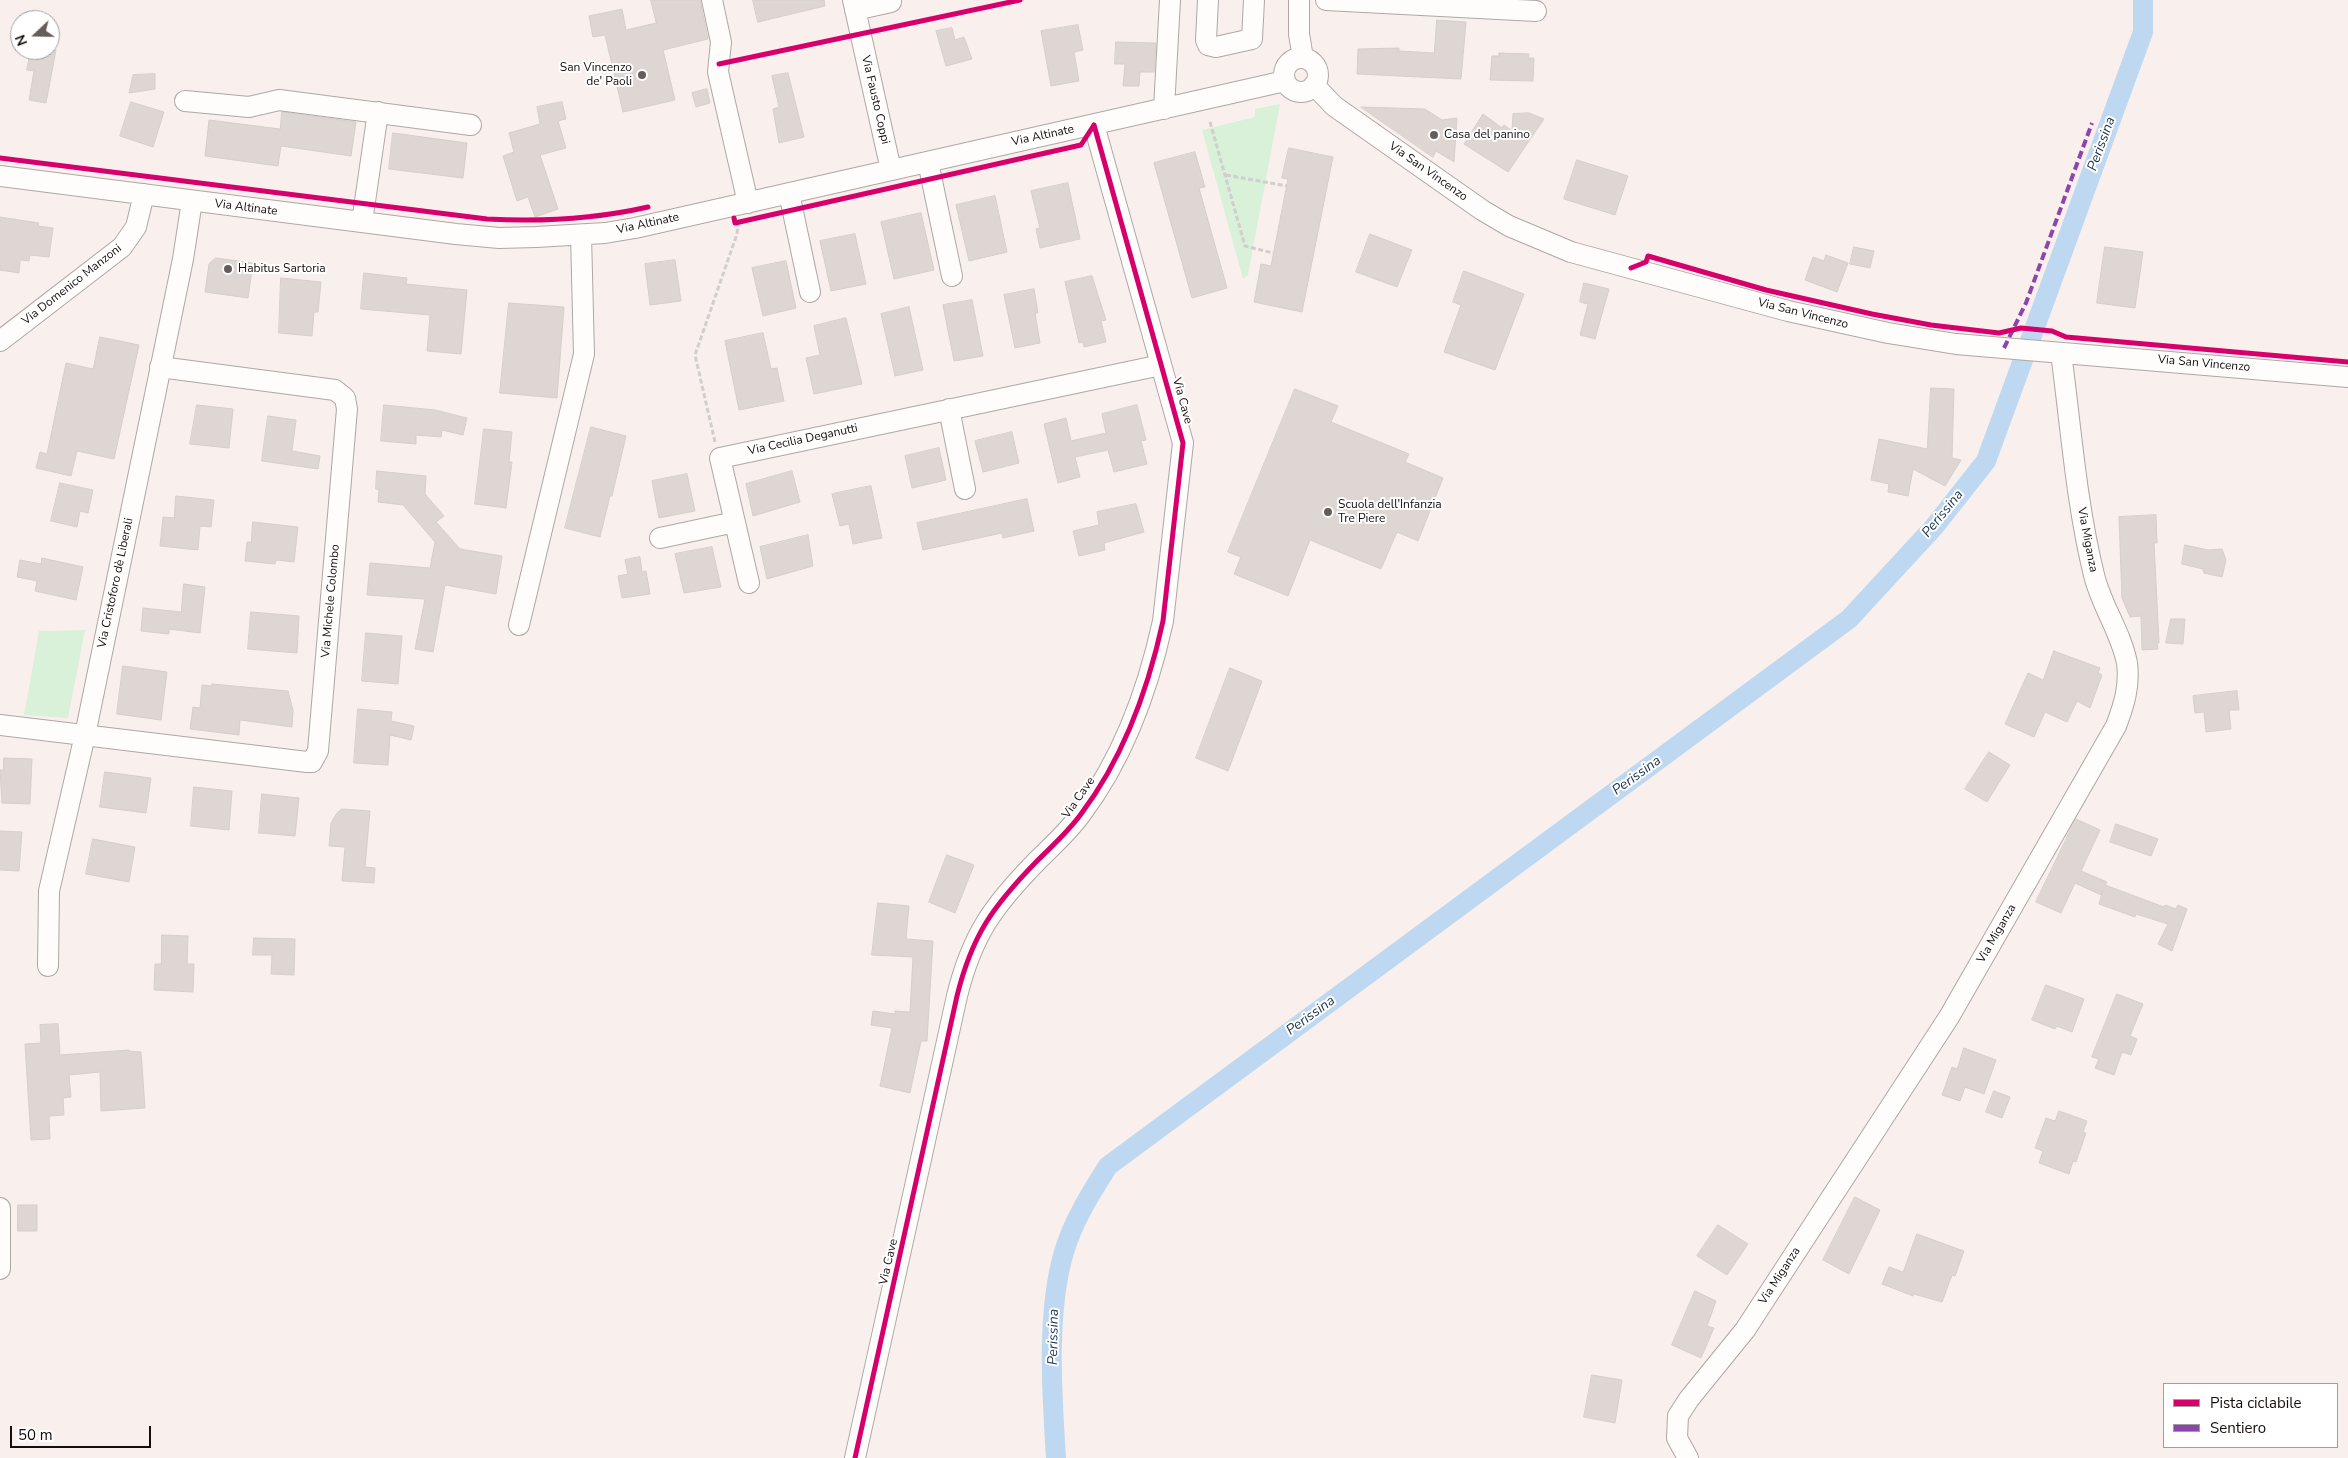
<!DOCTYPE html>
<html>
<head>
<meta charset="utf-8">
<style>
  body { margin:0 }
  #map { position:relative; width:2348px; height:1458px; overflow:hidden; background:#f9f0ed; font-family:"Nunito Sans",sans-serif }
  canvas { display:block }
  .legend { position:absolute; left:2163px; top:1383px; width:175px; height:65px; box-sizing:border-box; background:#fff; border:1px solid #a19f9e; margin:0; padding:6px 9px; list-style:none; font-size:15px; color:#140e0c }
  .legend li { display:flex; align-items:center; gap:10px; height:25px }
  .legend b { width:25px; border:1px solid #a19f9e }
  .north { position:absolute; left:10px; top:10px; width:50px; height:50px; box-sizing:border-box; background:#fff; border:1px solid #a19f9e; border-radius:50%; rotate:249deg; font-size:14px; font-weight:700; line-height:20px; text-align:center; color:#140e0c }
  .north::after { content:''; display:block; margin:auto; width:18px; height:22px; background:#645d5b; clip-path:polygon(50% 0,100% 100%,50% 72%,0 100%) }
  .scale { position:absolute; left:10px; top:1426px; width:141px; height:22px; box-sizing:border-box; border:2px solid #140e0c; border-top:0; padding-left:6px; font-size:15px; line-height:18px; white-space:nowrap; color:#140e0c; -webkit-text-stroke:4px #fff; paint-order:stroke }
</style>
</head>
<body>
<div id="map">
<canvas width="2348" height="1458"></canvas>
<ul class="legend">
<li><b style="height:6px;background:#d6006c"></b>Pista ciclabile</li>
<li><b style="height:6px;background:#8e44ad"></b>Sentiero</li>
</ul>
<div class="north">N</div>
<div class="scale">50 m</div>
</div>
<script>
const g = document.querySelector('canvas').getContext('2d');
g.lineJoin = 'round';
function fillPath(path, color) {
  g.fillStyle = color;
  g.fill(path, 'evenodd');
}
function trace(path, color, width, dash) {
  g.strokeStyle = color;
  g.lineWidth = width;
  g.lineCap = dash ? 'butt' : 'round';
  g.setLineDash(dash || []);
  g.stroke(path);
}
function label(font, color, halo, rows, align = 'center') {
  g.font = font + ' "Nunito Sans",sans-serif';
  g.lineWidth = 4;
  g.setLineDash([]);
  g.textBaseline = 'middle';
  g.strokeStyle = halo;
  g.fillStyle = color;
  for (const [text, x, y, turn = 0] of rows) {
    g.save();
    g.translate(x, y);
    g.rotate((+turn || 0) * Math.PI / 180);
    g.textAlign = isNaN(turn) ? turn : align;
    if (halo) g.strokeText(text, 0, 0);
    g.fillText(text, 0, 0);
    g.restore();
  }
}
fillPath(new Path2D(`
  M1280,104L1248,275L1243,279L1202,130L1255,117V109Z
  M85,630L68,718L24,715L39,631Z`), '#d8f1d8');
trace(new Path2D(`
  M1056,1458C1052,1394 1046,1313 1064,1252C1073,1221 1091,1193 1108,1166L1849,619L1934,527L1986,461L2143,32V0`), '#bed8f1', 20);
const building = new Path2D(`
  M651,0H700L708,39L663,50L675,100L623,112L605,35L593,37L589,16L622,9L626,30L656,23Z
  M753,0H824L825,6L758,22Z
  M1437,20L1466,22L1461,79L1357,74L1358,49L1399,48V51L1434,53Z
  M1078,25L1083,50L1074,52L1079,81L1051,86L1041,31Z
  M952,28L955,40L964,37L972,59L946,66L936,31Z
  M1116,42L1156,43L1154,72H1140L1139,86H1123L1125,64H1115Z
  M31,50H56L46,103L29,100L34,71L27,70Z
  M1499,53L1529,54L1528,58H1534L1533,81L1490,80L1492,56H1499Z
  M788,73L804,137L779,143L773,109L779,107L772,76Z
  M155,74V89L129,93L133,75Z
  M707,89L710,103L696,107L692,93Z
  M131,102L164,112L153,147L120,136Z
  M562,102L566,119L558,121L566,148L540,155L558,209L535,217L528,197L517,201L503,156L514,152L509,133L540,124L537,107Z
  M1361,107L1425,109L1442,120L1457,118L1454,162L1436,151L1433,157Z
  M282,112L356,122L351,156L281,146L278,166L205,156L209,120L280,129Z
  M1529,113L1544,119L1508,172L1464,144L1483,114L1502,128L1504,125L1512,131L1513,114Z
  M393,133L467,143L463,178L389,169Z
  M1289,148L1333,157L1302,312L1254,302L1261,264L1271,266L1288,179L1282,178Z
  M1195,152L1205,187L1199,188L1227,288L1192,298L1154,163Z
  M1577,160L1628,176L1615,215L1564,199Z
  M1068,183L1080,239L1040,248L1036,229L1040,228L1031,191Z
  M995,196L1007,252L969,261L956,205Z
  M921,213L934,270L894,279L881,222Z
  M0,217L39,223L38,226L53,228L49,257L30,255L29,261L20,260L19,273L0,270Z
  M855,234L866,284L831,291L820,241Z
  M1370,234L1412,250L1397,287L1356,272Z
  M1854,247L1874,251L1870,268L1850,264Z
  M2105,247L2143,252L2135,308L2097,303Z
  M1826,255L1848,263L1837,292L1805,280L1813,257L1824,261Z
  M216,258L253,263L248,298L205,292L209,264Z
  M675,260L681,301L650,305L645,264Z
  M786,261L796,308L763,316L752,268Z
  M1464,271L1524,294L1495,370L1444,352L1461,305L1453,302Z
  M364,273L407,278L406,284L467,290L461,354L427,351L430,315L361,309Z
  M1092,276L1106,320L1101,321L1106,342L1084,347L1083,342L1079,343L1065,282Z
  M281,278L321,282L318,312H314L312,336L279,333Z
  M1584,283L1609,289L1595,339L1580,335L1588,304L1580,302Z
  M1034,289L1038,313H1035L1040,343L1015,348L1004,295Z
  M972,300L983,356L954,361L943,305Z
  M509,303L564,307L557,398L500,393Z
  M909,307L923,370L895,376L881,314Z
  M846,318L862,384L814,394L806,358L820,355L814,326Z
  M763,333L771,369L777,368L784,401L739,410L725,341Z
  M100,337L139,345L114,459L77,451L71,476L36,468L40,452L47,454L66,363L93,369Z
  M1931,388L1954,389L1952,458L1961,460L1945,486L1913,469L1908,496L1888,492L1889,484L1871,480L1879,439L1927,449Z
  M1295,389L1338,406L1331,422L1409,454L1405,462L1443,478L1418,541L1397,532L1381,569L1310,540L1288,596L1234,574L1241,557L1228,552Z
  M197,405L233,409L229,448L190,444Z
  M384,405L435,410L467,418L463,435L442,430L441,437L416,435V444L381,441Z
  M1137,405L1146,440L1141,441L1147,464L1114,472L1108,450L1075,457L1080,477L1058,483L1044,424L1066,418L1071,441L1106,433L1102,414Z
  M268,416L296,420L292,451L320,456L318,469L262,461Z
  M591,427L626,436L612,496H610L600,537L565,528Z
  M484,429L512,432L509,462H512L506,508L475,504Z
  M1012,432L1019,463L983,472L975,441Z
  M939,448L946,480L912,488L905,456Z
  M377,471L426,476L425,494L444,516L436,522L460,549L502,556L496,594L445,585L433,652L415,649L425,599L367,595L370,563L430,568L435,542L403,505L378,502L379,490L376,489Z
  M792,471L800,502L753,516L746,484Z
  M687,474L695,511L659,518L652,481Z
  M60,483L93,490L88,513L80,511L77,527L51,521Z
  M871,486L882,538L853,544L849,524L840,526L832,494Z
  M176,496L214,500L211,527L200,526L198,550L160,546L163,517L174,518Z
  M1027,499L1034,531L1003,538L1002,533L923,550L917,523Z
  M1136,504L1144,532L1104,543L1105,550L1079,556L1073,531L1099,525L1097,512Z
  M2156,515L2157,543H2154L2159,643H2157L2158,649L2142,650L2141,616L2130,617L2122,598L2119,517Z
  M253,522L298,527L294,562L276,560L275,564L245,561L247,542H251Z
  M808,535L813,566L767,579L760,547Z
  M2185,545L2208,550L2222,549L2226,560L2222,577L2204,573L2203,569L2182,564Z
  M712,547L721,587L684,593L675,554Z
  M640,557L642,572L646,571L650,594L622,598L618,576L628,574L625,560Z
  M42,558L83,567L76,600L35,591L37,581L17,577L20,560L41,564Z
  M184,584L205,587L200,633L169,629V634L141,631L143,608L181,612Z
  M251,612L299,616L297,653L248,649Z
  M2171,619H2185L2183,644L2166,643Z
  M366,633L402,636L398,684L362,681Z
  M2054,651L2100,668L2098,673L2102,675L2090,708L2077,701L2067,722L2045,712L2034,737L2005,724L2028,673L2043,680Z
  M123,666L167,672L161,720L117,714Z
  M1230,668L1262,681L1228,771L1196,758Z
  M212,684L288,691L293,710L292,727L240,720L239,735L190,729L193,707L200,708L202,685L212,686Z
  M2237,691L2239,710H2229L2231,729L2206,732L2204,712L2195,713L2193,696Z
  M358,709L392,712L391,721L414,726L411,740L390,735L388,765L354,763Z
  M1989,752L2010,765L1987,802L1965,789Z
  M4,758L32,759L30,804L2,803L0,770H3Z
  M105,772L151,778L146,813L100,807Z
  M194,787L232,791L229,830L191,826Z
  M262,794L299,798L295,836L259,833Z
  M342,809L370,811L365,867L375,868L374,883L342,881L345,847L329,846L331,823L337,813Z
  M2076,819L2100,830L2081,871L2107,882L2105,885L2164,907L2165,905L2176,909L2178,905L2187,909L2172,951L2158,944L2168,924L2136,914L2135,917L2099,904L2103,890L2101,895L2075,883L2061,913L2036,902Z
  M2116,824L2158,839L2151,856L2110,842Z
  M0,831L22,832L19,871L0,870Z
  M93,839L135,847L129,882L86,874Z
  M947,855L974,865L955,913L929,902Z
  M878,903L909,906L906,939L933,941L927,1041H921L910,1093L880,1086L892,1028L871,1025L873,1011L895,1014V1011L910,1012L913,957L872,955Z
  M162,935L188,936L187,964H194L193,992L154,990L155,964H161Z
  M254,938L295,939L294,975L271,974L272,955H253Z
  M2046,985L2084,999L2072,1032L2057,1026L2055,1029L2032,1020Z
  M2117,994L2143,1004L2130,1036L2137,1039L2131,1055L2122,1052L2114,1075L2095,1068L2099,1059L2092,1057Z
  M58,1024L60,1055L129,1050V1051L141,1052L145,1108L101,1111L100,1072L69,1075L71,1097L63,1098L64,1115L49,1116L50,1139L31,1140L25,1044L41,1043L40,1025Z
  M1964,1048L1996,1060L1984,1094L1965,1087L1960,1101L1942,1095L1952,1067L1957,1069Z
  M1994,1091L2010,1097L2002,1118L1986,1112Z
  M2059,1111L2087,1121L2083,1132L2086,1133L2076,1162L2073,1161L2069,1174L2039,1163L2043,1151L2035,1148L2046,1118L2055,1121Z
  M1855,1197L1880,1210L1849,1274L1823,1260Z
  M18,1205H37V1231H18Z
  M1718,1225L1748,1244L1727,1275L1697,1256Z
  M1917,1234L1964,1251L1955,1276L1952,1275L1942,1302L1914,1294L1913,1296L1882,1284L1889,1267L1903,1272Z
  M1695,1291L1716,1301L1707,1326L1714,1328L1701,1358L1672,1345Z
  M1592,1375L1622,1380L1615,1423L1584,1417Z`);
fillPath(building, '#ddd6d3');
trace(building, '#d5cecb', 1);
const minor = new Path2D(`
  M712,0L721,42L718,72L748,203
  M853,0L891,170
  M1208,0L1206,40L1208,45L1216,47L1252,39L1254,0
  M1299,0V34L1303,58
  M1326,0L1536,11
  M855,10L891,2V0
  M1284 75a17 17 0 1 1 34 0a17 17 0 1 1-34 0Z
  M1314,85L1334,106L1482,210L1509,226L1571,252L1788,311L1888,333L1956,344L2348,377
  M185,101L249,107L279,100L471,125
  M1164,109L1170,0
  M928,162L952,276
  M0,176L456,234L499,238L536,237L605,233L635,228L1285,81
  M789,193L810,292
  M362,222L378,112
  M0,341L122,247L136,227L144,194
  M949,409L965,489
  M660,538L735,522
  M749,583L720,458L1161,365
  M519,625L584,354L581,235
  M0,725L307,762H312L318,751L347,409L345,398L335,390L160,367
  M48,966L49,891L85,735L183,259L192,201
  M0,1208V1269
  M855,1458L957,996C972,935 993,906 1037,861C1052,846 1068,832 1081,814C1124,757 1148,690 1163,621L1183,443L1094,125
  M1688,1458L1677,1438L1678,1416L1689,1399L1745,1330L1949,1017L2116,726C2124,705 2130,686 2127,663C2121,632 2101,605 2094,575C2076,502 2071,427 2061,353`);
trace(minor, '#aea7a5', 22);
trace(new Path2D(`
  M1210,122L1245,246L1273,253
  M1226,175L1287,186
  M715,442L695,355L737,234L738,223`), '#d1cece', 3, [5, 2.5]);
trace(minor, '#fefdfc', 20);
trace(new Path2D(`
  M2004,348L2026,303L2092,123`), '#8e44ad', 4, [8, 4]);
trace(new Path2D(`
  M719,64L1020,0
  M0,158L487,219C541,222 595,219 648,207
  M734,218L735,223L1081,145L1094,125
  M1631,268L1646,262L1648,256L1766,290L1872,314L1931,325L1999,333L2021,328L2052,331L2066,337L2348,362
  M855,1458L957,996C972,935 993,906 1037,861C1052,846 1068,832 1081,814C1124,757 1148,690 1163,621L1183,443L1094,125`), '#d6006c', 5);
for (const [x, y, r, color] of [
  [642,75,5,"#645d5b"],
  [1434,135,5,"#645d5b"],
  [228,269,5,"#645d5b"],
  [1328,512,5,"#645d5b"]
]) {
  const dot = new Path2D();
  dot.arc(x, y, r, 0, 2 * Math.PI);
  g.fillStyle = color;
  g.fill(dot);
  trace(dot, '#fff', 2);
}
label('12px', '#140e0c', '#fff', [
  ["San Vincenzo",632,68,"right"],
  ["de' Paoli",632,82,"right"],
  ["Casa del panino",1444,135],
  ["Habitus Sartoria",238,269],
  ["Scuola dell'Infanzia",1338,505],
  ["Tre Piere",1338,519]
], 'left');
label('12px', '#140e0c', '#fff', [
  ["Via Fausto Coppi",875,100,77],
  ["Via Altinate",1043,136,-12],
  ["Via San Vincenzo",1428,172,35],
  ["Via Altinate",246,208,7],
  ["Via Altinate",648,224,-12],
  ["Via Domenico Manzoni",72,285,-38],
  ["Via San Vincenzo",1803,314,14],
  ["Via San Vincenzo",2204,364,5],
  ["Via Cave",1182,401,75],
  ["Via Cecilia Deganutti",803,440,-12],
  ["Via Miganza",2087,540,79],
  ["Via Cristoforo dè Liberali",116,583,-78],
  ["Via Michele Colombo",331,601,-85],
  ["Via Cave",1079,798,-55],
  ["Via Miganza",1997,934,-60],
  ["Via Cave",889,1262,-77],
  ["Via Miganza",1780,1276,-57]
]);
label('italic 14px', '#16344d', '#fff', [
  ["Perissina",2102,144,-70],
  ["Perissina",1943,514,-51],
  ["Perissina",1637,776,-36],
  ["Perissina",1311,1016,-36],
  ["Perissina",1054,1337,-89]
]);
</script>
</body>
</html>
